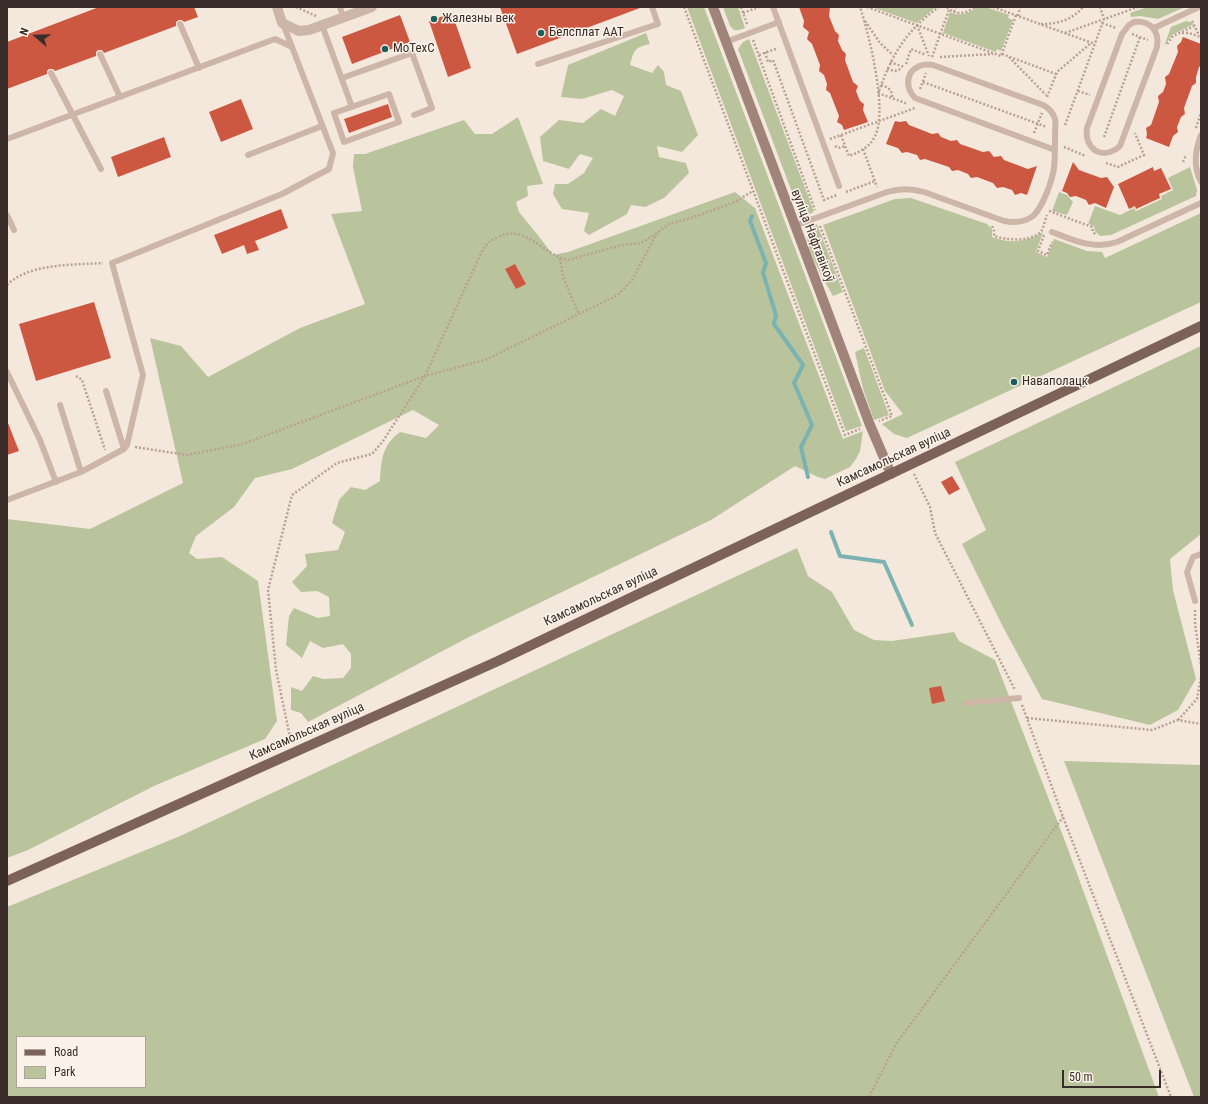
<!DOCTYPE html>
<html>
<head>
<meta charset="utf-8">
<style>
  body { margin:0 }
  #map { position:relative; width:1208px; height:1104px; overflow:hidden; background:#f4e8dd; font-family:"Roboto Condensed",sans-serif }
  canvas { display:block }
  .frame { position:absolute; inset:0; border:8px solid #3a2d29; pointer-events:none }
  .legend { position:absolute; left:16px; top:1036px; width:130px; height:52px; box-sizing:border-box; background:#fbf2ea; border:1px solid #aea39d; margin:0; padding:5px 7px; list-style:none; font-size:12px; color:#3a2d29 }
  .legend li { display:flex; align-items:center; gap:8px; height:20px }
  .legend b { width:20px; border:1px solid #aea39d }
  .north { position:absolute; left:16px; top:16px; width:40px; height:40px; -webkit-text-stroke:3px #fbf2ea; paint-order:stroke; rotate:290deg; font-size:11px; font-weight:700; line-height:16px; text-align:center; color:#3a2d29 }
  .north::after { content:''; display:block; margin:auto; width:14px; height:18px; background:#3a2d29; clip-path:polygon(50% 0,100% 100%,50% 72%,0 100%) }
  .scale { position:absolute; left:1062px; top:1070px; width:99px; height:18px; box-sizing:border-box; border:2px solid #3a2d29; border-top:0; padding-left:5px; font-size:12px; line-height:14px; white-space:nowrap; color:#3a2d29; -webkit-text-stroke:3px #fbf2ea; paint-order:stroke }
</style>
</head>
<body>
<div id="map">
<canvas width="1208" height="1104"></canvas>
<div class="frame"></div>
<ul class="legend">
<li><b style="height:5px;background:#7d6259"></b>Road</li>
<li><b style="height:11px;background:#bac49c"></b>Park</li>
</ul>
<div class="north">N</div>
<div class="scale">50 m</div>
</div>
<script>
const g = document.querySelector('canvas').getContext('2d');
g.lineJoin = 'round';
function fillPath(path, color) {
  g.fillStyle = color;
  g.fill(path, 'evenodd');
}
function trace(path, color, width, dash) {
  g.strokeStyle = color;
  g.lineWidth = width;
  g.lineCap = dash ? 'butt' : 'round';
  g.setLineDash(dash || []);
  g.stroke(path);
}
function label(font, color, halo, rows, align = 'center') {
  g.font = font + ' "Roboto Condensed",sans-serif';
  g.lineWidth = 3;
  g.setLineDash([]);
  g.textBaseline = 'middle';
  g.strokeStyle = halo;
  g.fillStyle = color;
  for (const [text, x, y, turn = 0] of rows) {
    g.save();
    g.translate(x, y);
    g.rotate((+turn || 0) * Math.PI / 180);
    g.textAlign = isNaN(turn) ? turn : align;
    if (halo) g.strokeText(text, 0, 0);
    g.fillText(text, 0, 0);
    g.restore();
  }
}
fillPath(new Path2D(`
  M687,7H704L862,426L846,431Z
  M723,7H738L745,28L739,30H734L730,26Z
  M872,7H936L917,23Z
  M976,7H986L1009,15L1008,18L1013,20L1001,51L997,49L996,52L943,33L950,12C960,17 969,14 976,7Z
  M1147,7H1185L1158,19L1140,16L1131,17L1130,13Z
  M1186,21L1190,22L1194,24L1172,35L1164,46L1171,27Z
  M646,33L650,44C635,47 634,50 630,65L652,73L658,65L664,72L666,85L681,91L698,135L682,152L657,146L659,157L686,163L689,173L664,198L645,207L631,205L627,214L589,235L584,231L589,213L562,209L553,194L555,184H568L584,173L593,158L580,154L569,169L543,161L540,137L559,120L583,123L601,109L615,116L624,96L612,90L582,99L561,97L568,65Z
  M749,39L814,212C808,215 804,216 799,211L738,49L743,42Z
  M518,117L543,184L527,186L528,196L516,202L519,212L537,234L553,255L568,252L735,192L755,208L843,439L863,431L860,451L856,459L850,467L825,479L818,477L795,466L711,520L471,636L308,722L301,713L291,710V687L302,691L313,676L323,679L343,678L351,668V654L343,644L323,648L310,641L302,658L286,645L289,616L294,608L318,618L330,616L329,597L317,591L301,592L292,582L307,566L305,554L338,550L345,532L332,523L339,500L351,487L365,490L380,481C381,461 382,445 400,432L426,438L439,425L413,410L292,469L255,478L234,507L196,536L189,553L197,559L222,557L258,581L277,721L265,739L154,786L28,850L7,858V519L90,529L183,483L150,338L181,346L208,377L300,328L365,304L331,214L362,211L353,167L354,154H365L464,120L475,134H492Z
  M1190,167L1197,190L1196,196L1111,235L1100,236L1095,231L1094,226L1088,224L1095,206L1120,215L1134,208L1136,211L1162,199L1161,196L1173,190L1168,178Z
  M1059,192L1067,195L1073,202L1067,215L1052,211Z
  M911,198L987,224L992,229V237C1010,244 1027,242 1043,232L1036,252L1047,257L1054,239L1087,251L1102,252L1105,258L1201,213V302L907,438L894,434L882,424L903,414L885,391L823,225L895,199Z
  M817,224L843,292L833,296C826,283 802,244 808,230C810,226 813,225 817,224Z
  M1201,346V534L1170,559L1173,590L1196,679L1178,710L1150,725L1042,699L1003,627L962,544L986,530L955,462Z
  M864,348L889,415L874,420L863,389L855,352Z
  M797,548L808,576L832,592L854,630L874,640L892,641L954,632L959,641L995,660L1065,841L1159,1097H7V907L180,836ZM17,1037H145V1087H17Z
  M1064,761L1201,765V1097H1194Z`), '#bac49c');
trace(new Path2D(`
  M752,216L750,221L766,263L763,273L776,315L774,324L803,365L794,383L812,425L801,447L808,477
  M831,532L840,556L884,562L912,625`), '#7ab3b1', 4);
fillPath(new Path2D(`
  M99,7H194L198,17L184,22L182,20H179L176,22V26L104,53L102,50H98L96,52V56L55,71L53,69H49L47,71V74L7,89V42Z
  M500,7H640V8L517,54Z
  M799,7H830L829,16L835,31L839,35L838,41L842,50L846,54L845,60L853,82L858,86L856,91L860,101L864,104L863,110L868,122L844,130L842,125L837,122L839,116L830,93L826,90L827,84L824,75L819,71L820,65L812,44L807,39L809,32L803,27L804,21Z
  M452,13L471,68L448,77L429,21Z
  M400,15L410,42L352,64L342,37Z
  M1183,37L1201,44V66L1199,67L1196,77V83L1192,86L1184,108L1185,114L1181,117L1177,127L1178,132L1173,136L1169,147L1146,138L1147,134L1146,128L1151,125L1159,102L1158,96L1163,92L1166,84L1165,77L1169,74L1178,52L1177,46L1181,42Z
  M241,99L253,129L221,142L209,112Z
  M388,104L392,117L349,133L344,119Z
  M895,121L900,122L906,121L909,125L932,134L938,133L941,137L951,141L957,140L960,144L983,152L989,151L994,157L1001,156L1004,160L1028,169L1037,166L1027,195L1021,193L1015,195L1012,190L1003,187L997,188L993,183L977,177L971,178L968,174L958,170L952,171L949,167L925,159L920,160L917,155L907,152L902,153L898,148L886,144Z
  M164,137L171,157L118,177L111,157Z
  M1073,162L1079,170L1101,178L1107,177L1114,187L1106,208L1095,203L1089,205L1086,200L1076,196L1070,197L1067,193L1062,191Z
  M1153,167L1154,171L1161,168L1171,189L1159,194L1160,198L1136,209L1135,206L1129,209L1118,184Z
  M281,209L288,228L255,241L259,250L247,254L244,245L222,254L214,235Z
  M515,264L526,284L516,289L505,269Z
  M94,302L111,358L36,381L19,324Z
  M7,423H8L19,451L7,455Z
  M952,476L960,489L949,495L941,482Z
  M941,686L945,701L932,704L929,688Z`), '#cd5842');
trace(new Path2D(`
  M296,7L316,16
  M684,7L845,435L860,429
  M741,7L747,24
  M867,7L1001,56L1016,15
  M947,7C955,15 966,15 974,7
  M993,7L1095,44
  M954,12L956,7
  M743,13L759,7
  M1018,16L1020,7
  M865,21L880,43L893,55
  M1192,21L1199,35
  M1102,23L1116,28
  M1041,24C1058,24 1072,20 1083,7
  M917,25L929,56
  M1065,33L1138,7
  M1182,33H1189L1201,37
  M1132,34L1148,40
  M753,40L815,210
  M1167,44L1173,36L1194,26
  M765,52L768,62L773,60L824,200L837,195
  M1002,54L1056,74
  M759,55L778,48
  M932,57L949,10
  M940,57L993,54
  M1009,57L1046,95
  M890,62L904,67
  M906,64L911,49L926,55
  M887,69L895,71L901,69
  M923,82L1047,127
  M881,85C888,87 893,90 892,99
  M920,89L926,73
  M879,91C892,55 906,30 939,7
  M1078,91L1090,95
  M878,93L908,104
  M1047,97L1057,72L1091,43
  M1065,125L1104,19L1100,7
  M1196,128L1201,113
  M1034,133L1042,113
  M841,135L849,156C860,152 870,147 875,136C888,111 869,34 860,7
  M1104,137L1140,37
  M830,139L915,108
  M835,146L838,148L846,146
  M1064,147L1086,156
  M863,149L877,187
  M1183,162L1186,155
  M1106,163L1118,167L1144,155L1135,133
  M846,192L875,181
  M1049,211L1092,227L1093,232L1096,235
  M820,226L892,416L879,421
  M992,226L994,231V236C1006,240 1033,243 1042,230C1044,226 1045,220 1047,215
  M1044,235L1038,251L1047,255L1052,242
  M560,258L563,277L579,314
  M7,285C29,263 74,265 103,263
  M76,376L82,380L105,450
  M135,447L187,455L243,444L425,376L481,253C487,243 488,242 498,237C525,223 543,255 568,260L622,245L641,243L657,233L669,224L694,217L735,202L753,191
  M914,474L930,507L935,533L1015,690
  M1195,610V624L1201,665
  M1022,705L1063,817L1171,1097
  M1027,718L1152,730L1178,720L1201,724
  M1178,720L1197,699L1201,678
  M291,742L276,670L268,590L292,495L337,463L372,454L383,441L425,376L485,360L618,295L632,280L657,233
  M869,1097L896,1044L1063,817`), '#b9a092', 2.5, [2, 2]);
trace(new Path2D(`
  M340,7L343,17
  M773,7L839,186
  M1134,22C1150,20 1160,31 1157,47L1120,146C1103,161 1084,150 1087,128L1122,34L1129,25Z
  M180,24L199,68
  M283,24L292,47
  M322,25L352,107
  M1154,28L1199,7
  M726,42L779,22
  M100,54L120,97
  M538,64L658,24L652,7
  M51,73L101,169
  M342,78L412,53L432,108L414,115
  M389,94L399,122L344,142L334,113Z
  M1201,135C1195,151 1193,166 1201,182
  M7,139L275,39L292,47L333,153L329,169L282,194L112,263L143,375L127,445L124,449L81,472L7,500
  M248,155L322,126
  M7,215L14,230
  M794,226L887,192C900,188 911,188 924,192L1004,221C1014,223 1024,223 1033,216C1043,207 1052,181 1054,168C1055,158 1055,147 1055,137C1055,131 1056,124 1055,119C1053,112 1049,108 1043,105L933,65C911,61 900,82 915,98L1055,150
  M1052,232C1073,240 1094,250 1117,242L1201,203
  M7,372L40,440L56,482
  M106,391L124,449
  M60,405L81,472
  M1195,601L1187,572L1193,557L1201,554
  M966,703L1019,698`), '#cdb6a8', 6);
trace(new Path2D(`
  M277,7L282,23L299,31L309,30L372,7`), '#cdb6a8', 10);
trace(new Path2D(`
  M713,7L870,425L891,474`), '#a18479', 10);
trace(new Path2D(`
  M7,881L498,661L1201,326`), '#7d6259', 10);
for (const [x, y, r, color] of [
  [434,19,4,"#1b5e5d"],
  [541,33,4,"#1b5e5d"],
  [385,49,4,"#1b5e5d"],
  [1014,382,4,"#1b5e5d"]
]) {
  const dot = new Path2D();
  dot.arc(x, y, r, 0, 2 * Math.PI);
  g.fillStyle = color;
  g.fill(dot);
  trace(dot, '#fbf2ea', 1.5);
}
label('13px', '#3a2d29', '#fbf2ea', [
  ["Жалезны век",442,19],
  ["Белсплат ААТ",549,33],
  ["MoTexC",393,49],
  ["Наваполацк",1022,382]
], 'left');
label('13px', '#3a2d29', '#fbf2ea', [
  ["вуліца Нафтавікоў",812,236,69],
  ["Камсамольская вуліца",894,458,-25],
  ["Камсамольская вуліца",601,597,-25],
  ["Камсамольская вуліца",307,732,-24]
]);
</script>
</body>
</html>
